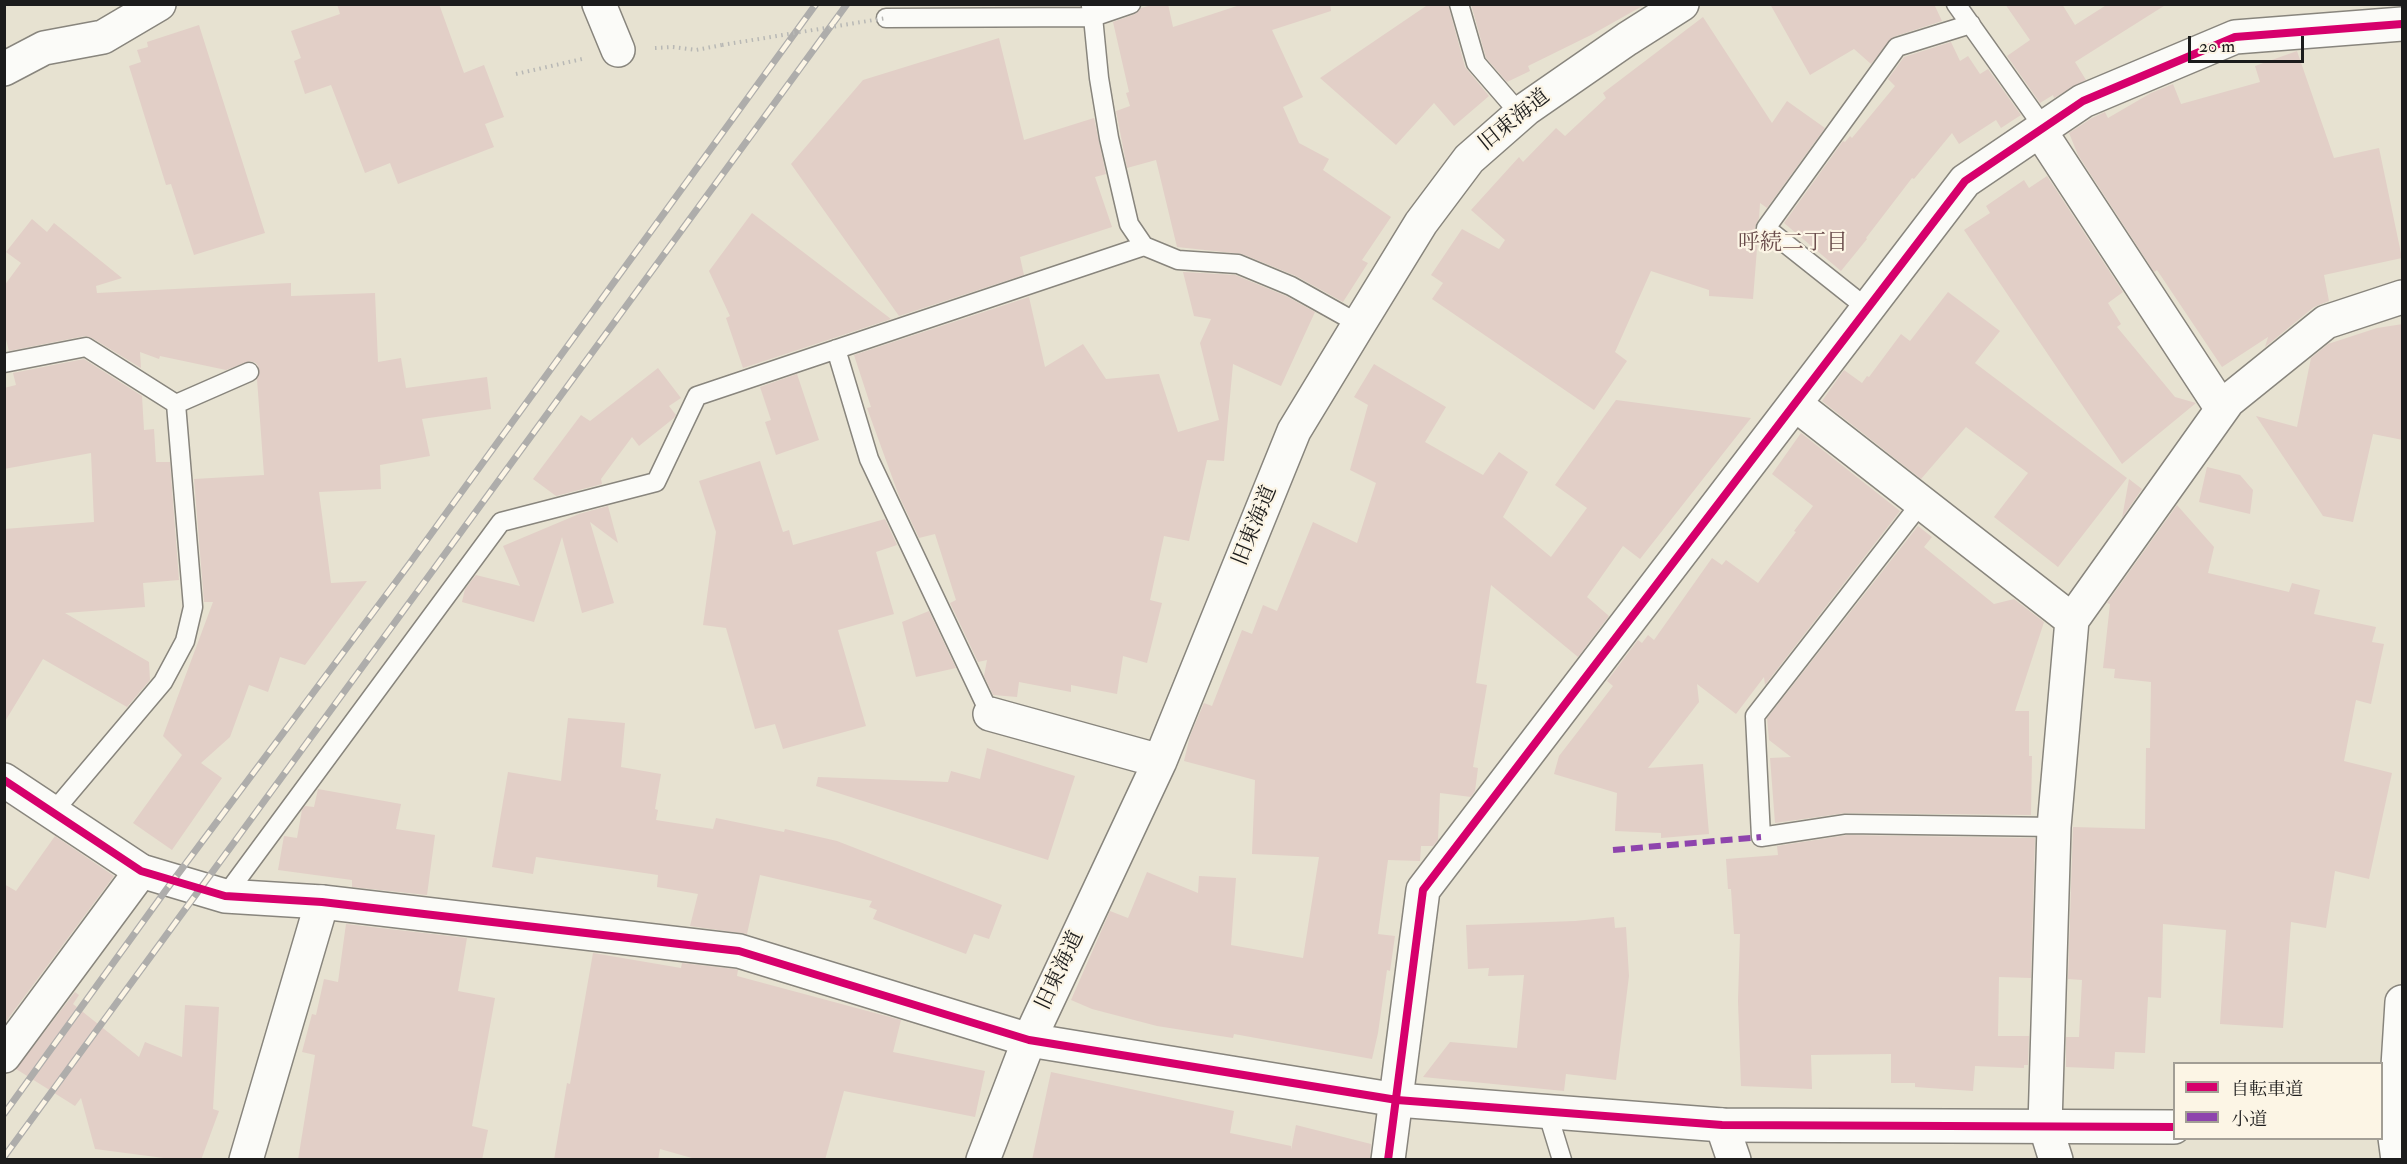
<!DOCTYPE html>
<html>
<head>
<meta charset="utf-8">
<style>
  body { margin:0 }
  #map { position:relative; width:2407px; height:1164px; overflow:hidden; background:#e7e2d1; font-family:"IM FELL Double Pica","Noto Serif JP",serif }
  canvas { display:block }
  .frame { position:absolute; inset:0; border:6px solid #1c1c1c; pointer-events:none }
  .legend { position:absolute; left:2173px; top:1062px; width:210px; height:78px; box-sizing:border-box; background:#fcf5e5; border:2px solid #a29e95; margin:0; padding:8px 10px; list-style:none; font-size:18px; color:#1c1c1c }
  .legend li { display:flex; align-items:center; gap:12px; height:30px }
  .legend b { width:30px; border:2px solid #a29e95 }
  .scale { position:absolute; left:2188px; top:36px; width:116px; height:27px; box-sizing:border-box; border:3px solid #1c1c1c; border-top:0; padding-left:8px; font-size:18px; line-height:21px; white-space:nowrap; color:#1c1c1c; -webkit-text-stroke:4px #fcf5e5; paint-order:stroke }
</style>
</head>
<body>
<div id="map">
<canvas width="2407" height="1164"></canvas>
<div class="frame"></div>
<ul class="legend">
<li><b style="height:8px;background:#d6006c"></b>自転車道</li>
<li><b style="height:8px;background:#8e44ad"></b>小道</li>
</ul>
<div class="scale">20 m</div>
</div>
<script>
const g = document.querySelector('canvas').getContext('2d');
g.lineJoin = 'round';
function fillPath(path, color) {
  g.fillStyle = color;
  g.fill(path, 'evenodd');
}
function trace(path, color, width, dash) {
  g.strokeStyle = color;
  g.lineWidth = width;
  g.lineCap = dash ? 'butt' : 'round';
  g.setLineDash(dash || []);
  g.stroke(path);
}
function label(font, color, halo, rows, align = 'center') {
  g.font = font + ' "IM FELL Double Pica","Noto Serif JP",serif';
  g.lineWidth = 4.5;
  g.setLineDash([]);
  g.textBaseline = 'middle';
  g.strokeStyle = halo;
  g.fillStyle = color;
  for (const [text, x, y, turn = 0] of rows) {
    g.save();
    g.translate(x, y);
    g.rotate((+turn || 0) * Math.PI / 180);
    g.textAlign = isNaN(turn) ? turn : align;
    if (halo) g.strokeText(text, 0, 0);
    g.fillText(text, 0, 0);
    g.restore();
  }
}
fillPath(new Path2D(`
  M337,4H439L464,73L484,65L504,117L485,124L494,147L398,184L390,163L365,173L331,85L305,94L294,61L301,58L291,31L340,14Z
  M1156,4H1168L1173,27L1243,4H1330L1331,11L1272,30L1303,97L1283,107L1299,143L1329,159L1323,170L1391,217L1362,260L1368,263L1343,302L1296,276L1242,254L1177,247L1156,160L1127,168L1116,111L1130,106L1126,93L1129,92L1113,22L1135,14L1141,8Z
  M1429,4H1448L1465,67L1489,96L1454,126L1434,103L1396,145L1320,78Z
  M1471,4H1646L1591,35L1528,66L1530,71L1507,82L1486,58Z
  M1770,4H1934L1942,21L1893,37L1871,64L1854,49L1810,75Z
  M2005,4H2062L2075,25L2108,4H2167L2075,62L2086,80L2054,98L2053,95L2040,103L2007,56L2030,40Z
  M1703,17L1772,123L1787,101L1825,128L1767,208L1760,203L1759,218L1755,227L1758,236L1753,299L1709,296V290L1651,271L1615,352L1627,361L1594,410L1432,299L1443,283L1431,275L1462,229L1499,249L1505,240L1471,210L1519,157L1523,162L1556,128L1565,136L1606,98L1603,93Z
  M199,25L265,233L194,255L171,184L166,185L129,66L141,62L137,50L148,47L147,42Z
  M999,38L1024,140L1094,118L1106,174L1095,177L1112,227L1020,257L1024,275L899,316L791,164L863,80Z
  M1951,42L1960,61L1968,56L1980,74L1988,69L2021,115L2001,128L1996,120L1959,144L1952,133L1914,179L1912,178L1866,238L1867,239L1841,271L1784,223L1843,141L1845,142L1850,136L1852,138L1895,86L1888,79L1904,57Z
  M2297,51L2334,158L2379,148L2402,258L2324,275L2329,301L2314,307L2265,347L2268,337L2222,367L2157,270L2154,272L2078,155L2069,133L2092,118L2105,112L2108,118L2151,93L2173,84L2181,104L2260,82L2255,66Z
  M2047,176L2123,292L2108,303L2121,324L2117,327L2175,397L2196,403L2122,464L1964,230L1990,213L1986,206L2024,180L2029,188Z
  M752,213L891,319L743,368L726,318L730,316L709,271Z
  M32,219L47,232L54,223L122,278L96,286L97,293L291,283V296L375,293L378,362L401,358L406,388L487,377L491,409L422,419L430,456L380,465L381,489L319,492L331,583L367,581L305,665L280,657L268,692L249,685L230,737L201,763L222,778L172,850L133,823L182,755L163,736L213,602H204L194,479L264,475L257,379L259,368L256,363L250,361L226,370L160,356L159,359L140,352L141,368L92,338L85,336L9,351L4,332V286L21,263L6,252Z
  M1183,272L1235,275L1286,296L1315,312L1281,386L1233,364L1224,461L1207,460L1189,541L1164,536L1150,600L1162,603L1147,663L1123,656L1117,694L1071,685V692L1019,682L1017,697L993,695L984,676L987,660L978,662L950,603L956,600L935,534L919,538L899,496L867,408L871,407L854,355L1029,297L1045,367L1083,344L1106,379L1159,374L1178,432L1219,420L1200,343L1211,319L1194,316Z
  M1948,292L2000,331L1975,363L2127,478L2058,567L1994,517L2028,473L1966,427L1921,479L1822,401L1844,370L1862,383L1867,376L1869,377L1901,334L1910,341Z
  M2403,324V440L2373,434L2353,522L2323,516L2256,416L2297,427L2311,358L2328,344L2377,328Z
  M84,359L142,396L144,430L154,429L156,462H170L179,580L143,583L145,607L65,613L149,662L150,680L127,707L43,659L4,723V529L94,522L91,453L4,469V388L16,385L13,373Z
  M1374,364L1446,407L1425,442L1483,475L1499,452L1528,472L1503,517L1551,557L1587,508L1555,485L1616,400L1751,418L1640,559L1623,546L1587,597L1609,616L1578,657L1491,585L1476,683L1487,685L1473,767L1478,768L1475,791L1471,797L1440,793L1438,840L1433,846H1421L1420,861L1388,860L1378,934L1395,936L1390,971L1387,970L1378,1033L1372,1059L1234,1034L1233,1038L1157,1026L1092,1009L1071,1000L1110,911L1128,918L1147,872L1198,893L1199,876L1236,878L1231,945L1303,958L1319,857L1252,854L1255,780L1184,761L1190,736L1204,703L1212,706L1242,630L1252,634L1263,605L1277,611L1313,522L1357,543L1376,483L1350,470L1368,405L1354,397Z
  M658,368L681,398L669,406L676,415L674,418L639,446L632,437L601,479L602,484L556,496L533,479L581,415L590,421Z
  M797,374L819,440L776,455L765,422L771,420L760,387Z
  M1801,433L1900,511L1765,685L1764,677L1736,714L1697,684L1699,702L1648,768L1703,764L1709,834L1661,838V833L1615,831L1617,793L1554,774L1559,756L1613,686L1607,681L1638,640L1642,643L1648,635L1654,640L1712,558L1722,565L1726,560L1758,583L1796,532L1794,531L1813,506L1772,474Z
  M760,461L783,532L789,530L793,545L885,519L897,545L876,552L894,614L838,630L866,726L783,749L775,724L755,729L726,628L703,625L716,532L699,481Z
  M2207,467L2240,475L2253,490L2250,514L2199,502Z
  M2129,479L2142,489L2122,518Z
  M2177,505L2214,547L2208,573L2289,592L2292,583L2320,590L2314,614L2376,627L2372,642L2384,644L2371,704L2356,700L2344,761L2392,773L2369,879L2335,871L2326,928L2291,922L2283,1028L2220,1024L2226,930L2163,924L2161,998L2148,997L2145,1053L2115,1052L2114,1069L2066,1067V1037H2079L2082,980L2068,979L2073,827L2145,829L2146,748H2150L2151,682L2114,678L2115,669L2103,668L2110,604L2107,603Z
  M608,506L618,543L590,522L614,603L582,613L562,537L534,622L462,602L465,589L476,575L520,586L503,546L579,514Z
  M1918,526L1932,537L1924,547L1994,604L2014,599L2044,622L2015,711H2029V756H2032L2031,815L1846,813L1775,823L1770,758L1791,757L1769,740L1767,718Z
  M929,611L956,668L916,677L902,622Z
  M568,718L625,723L621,767L661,774L655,809L658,810L656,820L713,829L716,818L784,832L785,829L837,841L1002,905L989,939L974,934L966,954L873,919L877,910L869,907L872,901L760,875L747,934L690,926L698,894L657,887L658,875L536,857L533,874L492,867L508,772L561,781Z
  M987,748L1075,776L1048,860L816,786L818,777L948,782L951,771L980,779Z
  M318,789L401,804L396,829L435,835L427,895L352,887V880L278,870L284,836L297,838L302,810L305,806L314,807Z
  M1847,835L2035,838L2031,978L1999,977L1998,1036H2029L2028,1065H2024V1068L1975,1066L1973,1091L1915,1087V1083H1891V1054L1811,1055L1812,1089L1741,1086L1738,1001L1740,934H1734L1731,889H1728L1726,859L1778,855L1777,846Z
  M55,836L114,876L4,1024V884L16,891Z
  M1614,917L1615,928L1626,927L1629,976L1616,1080L1566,1074L1564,1091L1423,1077L1450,1042L1517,1048L1524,975L1488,976L1489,968L1468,969L1466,925L1575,921Z
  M346,924L467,938L458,991L495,998L472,1126L488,1130L482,1160H298L315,1055L302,1052L312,1014L316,1015L324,979L338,982Z
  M593,953L681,968L682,963L735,969L738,970L737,976L901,1020L893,1052L985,1071L975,1117L844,1091L825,1160H699L660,1149L658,1160H554L567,1083L570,1084Z
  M75,992L79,995L73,1004L139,1057L145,1042L182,1057L185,1005L219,1007L213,1109L219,1111L201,1160H179L95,1149L81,1098L75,1106L16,1069Z
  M1051,1072L1234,1111L1230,1133L1291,1146V1150L1296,1125L1371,1144L1370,1160H1032Z`), '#e2cfc7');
const service = new Path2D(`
  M1459,4L1476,63L1521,115
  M1956,4L2044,128
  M1091,6L1093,17L1131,4
  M886,18L1093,17L1099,78L1109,138L1129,224L1144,246L1178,260L1238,264L1291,286L1359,324
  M1868,309L1766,228L1897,47L1971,24
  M836,349L869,459L990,714
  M4,363L86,347L176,404L249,372
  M1921,503L1755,716L1761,837L1846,824L2054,827
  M54,811L163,682L185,641L193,607L176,404
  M225,896L501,522L656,482L697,396L1144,246
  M1547,1111L1562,1160`);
const minor = new Path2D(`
  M599,4L618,50
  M4,69L44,48L103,37L159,4
  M2040,131L2222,409
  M1795,404L2072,620
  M990,714L1160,761
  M4,1056L141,871
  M1722,1125L1734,1160
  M246,1160L322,902
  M983,1160L1029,1040L1160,761L1294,431L1359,324L1421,223L1469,159L1526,109L1627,39L1682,4
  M1388,1160L1423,890L1965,181L2083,101L2235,37L2402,24
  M2056,1160L2045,1125L2054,827L2072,620L2228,401L2326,322L2402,297`);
const tertiary = new Path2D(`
  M4,780L141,871L225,896L322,902L739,951L1029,1040L1397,1100L1722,1125L2174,1127
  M2398,1160L2394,1130L2402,1002`);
trace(service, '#88857d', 21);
trace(minor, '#88857d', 36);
trace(tertiary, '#88857d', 36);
trace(new Path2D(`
  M655,48L673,47L696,50L722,45
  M516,74L582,59`), '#b8b8b5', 4, [1.5, 4.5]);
trace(service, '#fbfbf8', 18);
trace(minor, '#fbfbf8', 33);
trace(tertiary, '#fbfbf8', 33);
const rail = new Path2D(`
  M4,1114L166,890L410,563L816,4
  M4,1157L847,4`);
trace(rail, '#aeadab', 7);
trace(rail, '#fcf5e5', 4.5, [14]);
trace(new Path2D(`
  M722,45L886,18`), '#b8b8b5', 4, [1.5, 4.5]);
trace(new Path2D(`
  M1613,850L1761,837`), '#8e44ad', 6, [12, 6]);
trace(new Path2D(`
  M4,780L141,871L225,896L322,902L739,951L1029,1040L1397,1100L1722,1125L2174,1127
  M1388,1160L1423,890L1965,181L2083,101L2235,37L2402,24`), '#d6006c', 8);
label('21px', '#1c1c1c', '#fcf5e5', [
  ["旧東海道",1515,121,-39],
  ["旧東海道",1256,526,-68],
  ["旧東海道",1061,971,-65]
]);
label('22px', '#694c4b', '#fcf5e5', [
  ["呼続二丁目",1793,244]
]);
</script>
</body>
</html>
